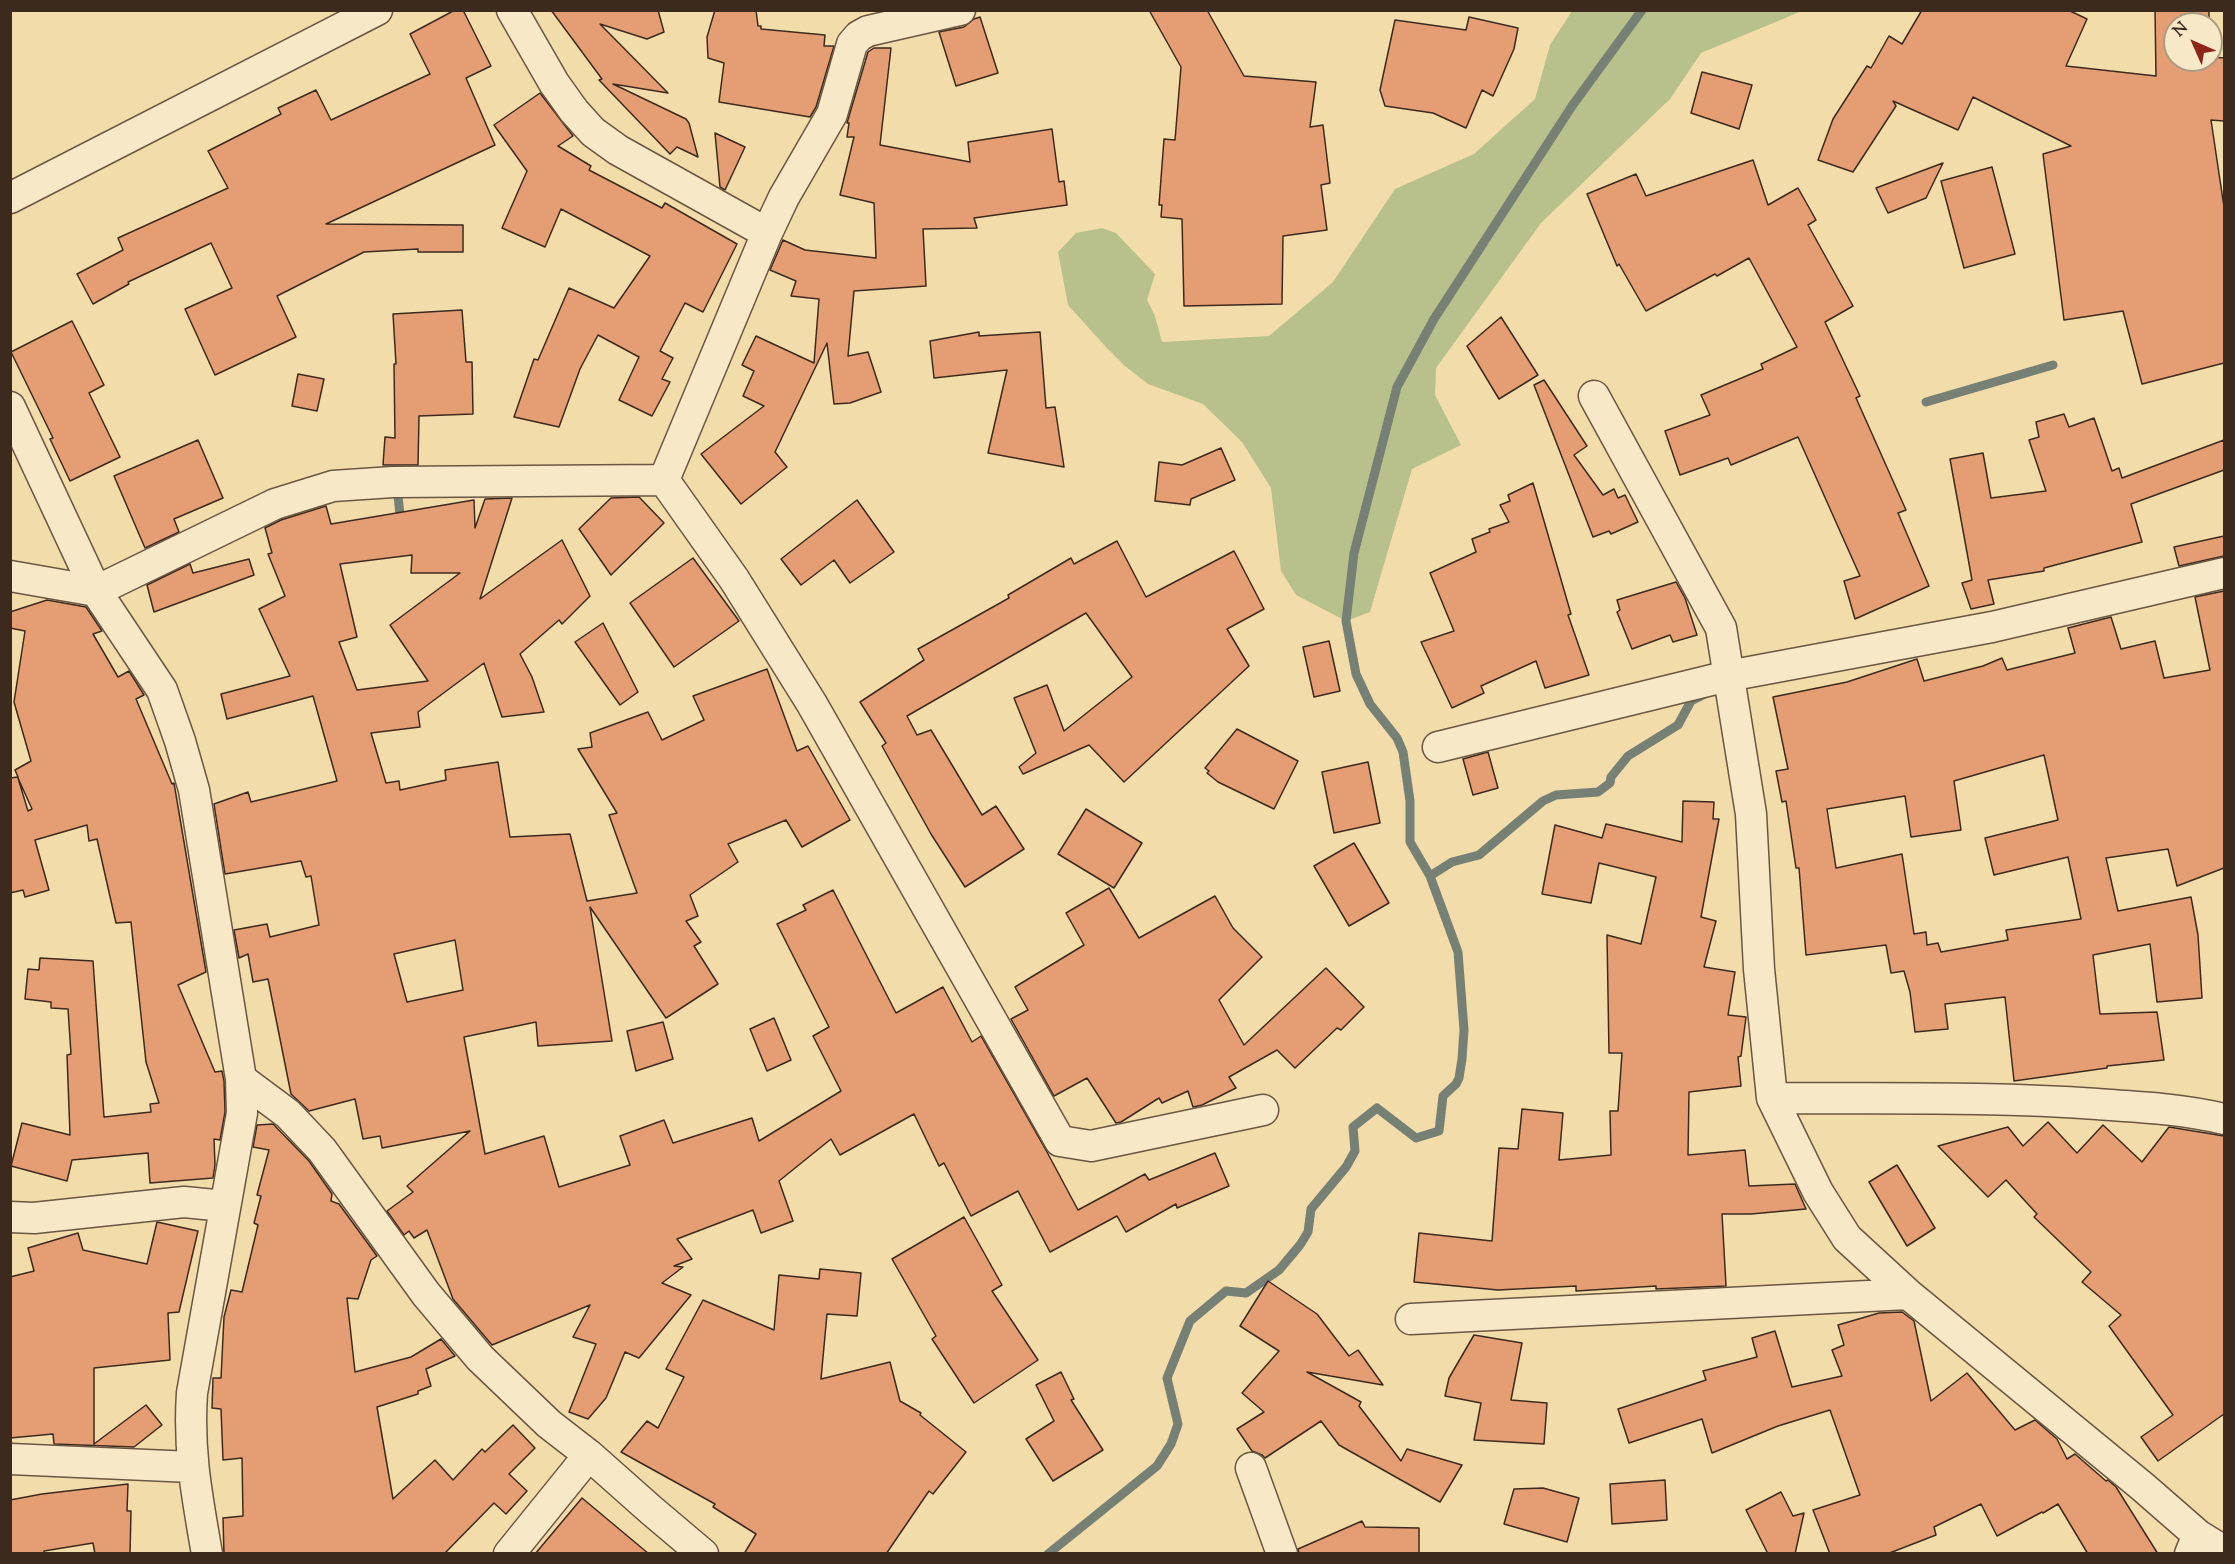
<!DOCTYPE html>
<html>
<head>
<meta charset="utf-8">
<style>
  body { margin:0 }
  #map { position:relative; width:2235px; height:1564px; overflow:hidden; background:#f2dcaa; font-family:"Sorts Mill Goudy",serif }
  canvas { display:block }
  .frame { position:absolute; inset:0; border:12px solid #3d2a1f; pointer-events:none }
  .north { position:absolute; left:2163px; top:12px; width:60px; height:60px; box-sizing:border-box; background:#f7e8c8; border:2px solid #ad9c84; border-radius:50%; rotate:315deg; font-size:16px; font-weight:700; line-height:24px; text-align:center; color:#3d2a1f }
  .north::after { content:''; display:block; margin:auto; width:21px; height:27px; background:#8f2418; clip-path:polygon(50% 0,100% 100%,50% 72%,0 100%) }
</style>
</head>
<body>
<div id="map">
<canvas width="2235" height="1564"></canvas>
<div class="frame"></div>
<div class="north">N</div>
</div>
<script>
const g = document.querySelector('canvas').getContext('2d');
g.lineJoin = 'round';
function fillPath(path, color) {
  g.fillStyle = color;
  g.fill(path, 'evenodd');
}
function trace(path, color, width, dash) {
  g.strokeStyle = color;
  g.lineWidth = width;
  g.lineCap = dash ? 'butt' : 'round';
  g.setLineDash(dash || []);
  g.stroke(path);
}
fillPath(new Path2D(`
  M1572,11H1802L1701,53L1670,99L1541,223L1436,368L1435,395L1461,445L1412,469L1370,612L1346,621L1296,595L1281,571L1271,488L1242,442L1203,404L1148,384L1125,366L1105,346L1068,305L1058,252L1076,233L1102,228L1116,233L1155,274L1147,300L1155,316L1162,342L1269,336L1333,282L1395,189L1474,154L1535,99L1550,45Z`), '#b8c18b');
trace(new Path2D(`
  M1926,402L2053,365
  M397,487L401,524
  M1430,876L1452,862L1479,855L1543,801L1556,795L1598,792L1610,783L1611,777L1628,756L1678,725L1691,701L1703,695
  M1048,1554L1157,1466L1171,1444L1178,1424L1167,1378L1190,1321L1226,1291L1246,1293L1279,1270L1300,1245L1308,1232L1311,1209L1346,1167L1355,1151L1353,1127L1377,1108L1416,1138L1439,1131L1443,1096L1456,1084L1459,1078L1462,1059L1464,1030L1458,952L1430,876L1410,842V801L1403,752L1397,738L1370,704L1356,674L1346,621L1354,553L1397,387L1434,319L1572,106L1642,10`), '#768075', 9);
const building = new Path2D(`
  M455,10H463L491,66L466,78L495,145L326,224L463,225V252H418V249L364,252L277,296L296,337L215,375L185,309L232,288L211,243L128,282L129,284L93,304L77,274L123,250L118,238L228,188L208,151L281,114L278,108L316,90L331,120L430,74L410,34Z
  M551,10H658L664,32L647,39L600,24L668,93L613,84L686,119L689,123L698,157L677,147L670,154L599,80L602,79Z
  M715,10H756L758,26H761V29L825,35L824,46H834L816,107L810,117L719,102L724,63L708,58L707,37Z
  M1149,10H1207L1244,76L1316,82L1310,127L1323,125L1330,183L1321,185L1327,230L1283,236L1282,304L1184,306L1182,219L1161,217L1162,205H1159L1164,139L1175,140L1181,67Z
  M1922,10H2068L2087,19L2066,66L2156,76L2155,10H2209V24H2175V60H2211V57L2224,58V121L2211,120L2224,207V363L2142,384L2123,311L2064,320L2043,154L2071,146L1973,97L1958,130L1893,101L1896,106L1853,172L1818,160L1833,119L1867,66L1871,68L1889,36L1902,44Z
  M980,17L998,73L956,86L939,32L964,27L974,19Z
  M1469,17L1518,28L1514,49L1493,96L1482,90L1466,128L1433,113L1385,106L1380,90L1395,20L1466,30Z
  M874,48H891L880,145L970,162L968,142L1052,129L1059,182L1064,181L1067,205L974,218L977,228L923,229L926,286L854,291L848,356L868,352L881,392L850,403L834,404L827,343L775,452L787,467L741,504L701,454L764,406L743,396L754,371L742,365L756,336L814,363L819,299L791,296L796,281L770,270L783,240L805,250L876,258L874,203L840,195L854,137H847L849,123H847L868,52Z
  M1702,72L1752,85L1739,129L1691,113Z
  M540,93L573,136L558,146L591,166L589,170L662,208L665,203L737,244L703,312L685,303L660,351L673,358L662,379L670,382L652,416L619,400L639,357L598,335L580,369L559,427L514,417L534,359L538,360L569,288L614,308L650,256L561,209L545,247L502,228L527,171L494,125Z
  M715,133L745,147L725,190L720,187Z
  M1753,160L1768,205L1798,188L1816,220L1808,225L1853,306L1825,322L1860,396L1856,398L1906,510L1898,513L1929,586L1855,619L1844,581L1860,576L1798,437L1731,465L1728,458L1680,475L1665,431L1710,415L1701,395L1763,369L1761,364L1797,347L1749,258L1717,276L1715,274L1646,311L1619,264L1617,266L1587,194L1636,174L1646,196Z
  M1943,163L1926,198L1888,213L1876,188Z
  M1992,167L2015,254L1964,268L1941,181Z
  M462,310L466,362H472L473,414L419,416L418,465H383L385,437L395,438L394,364H396L393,314Z
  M1501,317L1538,375L1499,399L1467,346Z
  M72,321L104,385L89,393L120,457L70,481L50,439L53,438L11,352Z
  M979,332V336L1040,332L1046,408L1055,407L1064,467L988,453L1007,370L934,378L930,341Z
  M298,374L324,379L317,411L292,406Z
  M1544,380L1587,446L1574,455L1603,495L1614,489L1618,498L1625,495L1638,522L1611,534L1609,531L1593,537L1534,385Z
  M2064,414L2069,427L2094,418L2112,471L2119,468L2122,478L2224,440V470L2131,504L2142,542L2044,568V571L1988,580L1994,604L1971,609L1962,583L1972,580L1950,459L1983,453L1991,498L2046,491L2029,440L2039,437L2036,422Z
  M198,440L223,498L174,519L179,532L145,548L114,476Z
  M1221,448L1235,480L1191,499L1190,505L1155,501L1159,462L1182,465Z
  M1533,483L1571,614L1568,615L1589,675L1545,688L1536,661L1481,686L1484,693L1452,708L1421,642L1454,631L1430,573L1476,552L1472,539L1490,532L1489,529L1509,522L1500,505L1510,501L1508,495Z
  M639,497L664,523L611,575L579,529L611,498Z
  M512,498L480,599L562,540L590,596L562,624L559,620L520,654L532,677L544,712L502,717L484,663L418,712L420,727L371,733L386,783L399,781L400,790L446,780L445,770L498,762L510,837L570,834L587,901L637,893L609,815L617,813L578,749L592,747L590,733L648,712L662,740L704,720L693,696L767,669L797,751L808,746L850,820L802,847L786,820L728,844L738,862L690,895L698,916L686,921L701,942L694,946L718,984L666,1018L590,907L612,1041L538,1046L536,1022L464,1037L485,1154L544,1136L559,1187L630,1165L620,1136L664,1120L673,1143L752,1118L759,1141L841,1091L813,1036L829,1027L777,924L806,910L803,905L833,890L896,1013L943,987L972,1042L981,1036L1047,1152L1078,1210L1145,1174L1149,1180L1215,1153L1229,1186L1177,1208L1176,1204L1126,1232L1117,1216L1050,1252L1018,1191L971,1216L944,1163L939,1166L914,1114L840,1155L831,1139L779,1181L793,1221L761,1233L753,1210L677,1239L692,1259L674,1266L683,1267L662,1283L691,1295L639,1358L625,1352L606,1398L588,1419L569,1412L596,1344L573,1337L590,1305L492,1345L453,1299L427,1230L414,1238L409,1231L404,1235L387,1211L413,1192L407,1186L470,1131L382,1148L380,1136L363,1139L355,1099L309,1111L291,1094L268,979L253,982L248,954L239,958L234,930L267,924L270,937L319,925L311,876L306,877L301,861L225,874L214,804L248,792L251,802L337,781L313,696L227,719L221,694L290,676L259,609L285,596L268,554L272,553L265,528L281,520L326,506L331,524L474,500L475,528L485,499ZM412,555L411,573H460L390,625L428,681L357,690L339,642L357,637L340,564ZM455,940L463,990L407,1002L394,954Z
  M857,500L894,552L850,583L834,560L801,585L781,559Z
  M2224,536V556L2179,566L2174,547Z
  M1117,541L1146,597L1234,551L1264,609L1227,629L1249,666L1124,782L1089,745L1023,774L1019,767L1036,753L1014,698L1047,685L1064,731L1132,677L1086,613L907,716L917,735L931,730L982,815L996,806L1024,849L965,887L931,834L882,746L886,743L860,702L924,660L918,649L1009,598L1008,595L1071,558L1074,564Z
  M693,558L739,621L674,667L630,603Z
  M249,559L254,575L154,612L147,585L190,564L193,573Z
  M1676,582L1685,598L1697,635L1673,642L1670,635L1632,649L1617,612L1620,610L1617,600Z
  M2224,591V868L2177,886L2168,849L2106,858L2118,911L2191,897L2198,935L2202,998L2157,1002L2150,944L2093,955L2100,1014L2157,1012L2164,1060L2107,1066V1068L2014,1081L2005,997L1945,1004L1948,1029L1915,1032L1910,992L1904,971L1891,973L1886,945L1806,955L1799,868H1796L1786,801L1782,802L1776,771L1788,769L1773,697L1847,682L1917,659L1924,681L1983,666L2002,658L2007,670L2075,653L2068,628L2111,617L2121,649L2155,641L2164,678L2210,670L2195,597ZM2044,755L2058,820L1985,838L1994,875L2068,857L2081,919L2006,930L2008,940L1941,952L1938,943L1927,945L1926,932L1914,934L1902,854L1836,868L1827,809L1905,796L1911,837L1961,830L1954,781Z
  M47,600L86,607L102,631L93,634L118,677L129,671L144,695L136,699L172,784L174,783L206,972L178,985L215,1072L222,1071L224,1081L225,1112L220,1140L214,1139L215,1165L213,1178L150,1183L148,1153L72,1160L67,1181L11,1166L22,1123L70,1135L67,1055L71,1054L68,1009L51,1008V1002L25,999L28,969L39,970L40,958L93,961L104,1117L151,1112L150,1104L159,1103L146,1062L131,922L116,923L97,839L89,841L87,825L35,840L49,890L25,897L23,890L10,893V778L18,777L15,770L31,761L14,702L25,631L10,628V612ZM18,778L32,809L28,811Z
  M603,623L638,692L620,705L575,642Z
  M1329,641L1340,691L1314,697L1303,647Z
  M1237,729L1298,761L1274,809L1218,782L1207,773L1209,771L1205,768Z
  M1488,752L1498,788L1473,795L1463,759Z
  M1368,762L1380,823L1334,833L1322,772Z
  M1683,801L1714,802L1713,819H1719L1701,917L1716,921L1704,967L1735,972L1728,1015L1746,1017L1741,1056L1738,1057L1741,1086L1689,1092L1688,1155L1745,1150L1749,1186L1795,1184L1806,1209L1751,1214H1722L1726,1286L1656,1289V1286L1576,1291V1286L1498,1290L1414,1282L1419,1233L1492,1241L1499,1148L1518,1149L1522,1109L1563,1113L1559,1160L1611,1155L1610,1111H1618L1622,1053H1609L1607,935L1641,944L1656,877L1599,863L1591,903L1542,894L1555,825L1602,838L1606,824L1682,842Z
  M1086,809L1142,843L1114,888L1058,854Z
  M1354,843L1389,903L1349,926L1314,866Z
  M1109,888L1139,938L1215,896L1233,928L1262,957L1219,1000L1244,1045L1326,968L1364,1007L1341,1030L1337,1028L1295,1068L1277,1050L1229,1077L1236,1088L1202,1105L1193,1107L1188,1091L1162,1103L1159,1098L1121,1122L1116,1123L1087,1078L1054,1096L1011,1019L1028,1010L1015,987L1084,945L1066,913Z
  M774,1018L791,1060L767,1071L750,1029Z
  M663,1022L673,1059L636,1071L627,1031Z
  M2048,1122L2077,1153L2103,1125L2142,1162L2169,1127L2224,1136V1414L2158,1461L2141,1437L2173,1415L2109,1326L2121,1315L2082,1282L2091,1272L2034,1217L2037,1214L2006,1180L1988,1197L1938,1146L2008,1127L2023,1146Z
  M273,1124L309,1161L332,1194L331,1201L339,1204L377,1256L371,1260L358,1299L347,1298L355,1372L411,1357L441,1339L455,1356L426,1369L431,1386L418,1391V1394L377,1407L393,1499L435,1460L453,1480L482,1449L485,1452L513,1425L535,1448L509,1474L527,1491L506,1514L494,1503L444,1554H224L223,1518L243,1516L242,1458L223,1460L221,1409L212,1408L213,1378H221L224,1317L231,1290L242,1292L258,1225L254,1223L261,1196L257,1195L269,1150L253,1147L257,1125Z
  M1897,1165L1935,1228L1907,1246L1869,1182Z
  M964,1217L1002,1285L992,1291L1038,1360L974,1403L932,1339L936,1336L892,1259Z
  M157,1222L198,1231L179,1312L168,1313L170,1360L94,1368V1444L146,1405L162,1425L134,1447L54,1444L53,1434L10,1438V1277L34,1271L28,1248L78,1233L83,1250L147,1264Z
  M820,1269L861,1273L857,1316L827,1314L821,1379L890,1362L900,1401L921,1413L920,1415L966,1452L933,1494L929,1491L886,1554H744L756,1534L713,1507L715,1504L621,1452L647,1421L658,1428L684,1377L666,1369L703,1300L774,1330L779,1275L819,1279Z
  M1268,1281L1317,1314L1349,1356L1358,1350L1383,1385L1307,1372L1361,1402L1359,1406L1401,1461L1407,1449L1462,1465L1440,1502L1339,1445L1321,1421L1265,1458L1262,1455L1252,1451L1237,1429L1264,1412L1242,1393L1279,1351L1240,1326Z
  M1902,1312L1914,1321L1931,1401L1967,1373L2015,1430L2035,1420L2057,1439L2067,1459L2075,1454L2106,1481L2108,1480L2116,1487L2158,1554H2088L2058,1504L2043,1513L2042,1512L1997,1536L1981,1504L1934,1527L1936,1535L1887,1554H1830L1813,1510L1860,1495L1830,1410L1778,1426L1712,1453L1702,1419L1629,1443L1618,1409L1706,1380L1703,1371L1757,1357L1752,1338L1775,1331L1792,1387L1842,1376L1832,1350L1844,1345L1838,1325L1879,1313Z
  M1474,1335L1522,1343L1511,1400L1547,1403L1544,1444L1474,1440L1481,1403L1445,1396L1449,1378Z
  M1061,1372L1074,1399L1071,1400L1103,1450L1053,1481L1026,1439L1054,1421L1036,1385Z
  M1665,1480L1667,1520L1612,1524L1610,1484Z
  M128,1484L127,1511H131L130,1554H95L93,1543L44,1551V1554H10V1500L42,1494Z
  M1543,1488L1579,1498L1567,1542L1504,1524L1514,1489Z
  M1781,1492L1793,1516L1804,1513L1795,1554H1768L1746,1510Z
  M582,1498L649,1554H535Z
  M1362,1521L1365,1527L1419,1528V1554H1299L1298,1549Z`);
fillPath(building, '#e59e74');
trace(building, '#3d2a1f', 1.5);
const street = new Path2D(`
  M512,10L554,83L574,111L593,132L618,150L767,233
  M10,198L377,10
  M1594,396L1721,628L1751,814L1759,969L1772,1098L1818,1192L1847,1238L1908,1294L2143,1487L2198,1535
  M10,407L96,591L162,690L180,741L194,790L241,1079L242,1113L192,1393C188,1451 197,1496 207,1554
  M664,480L767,233L784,197L832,114L852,44L859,36L868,31L960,10
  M10,576L96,591L275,504L333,486L393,482L664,480L734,579L812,704L1060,1141L1091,1146L1263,1110
  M1438,747L1728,676L1992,627L2224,573
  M241,1079L288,1114L322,1150L426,1294L480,1358L549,1424L589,1455L651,1510L703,1554
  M1772,1098C1881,1099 1989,1096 2097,1104C2140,1107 2183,1109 2224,1119
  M10,1217L34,1218L184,1202L225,1206
  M1411,1319L1908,1294
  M10,1459L192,1467
  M1251,1468L1282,1554
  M509,1554L589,1455
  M2190,1554L2198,1535L2224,1551`);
trace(street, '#6a5642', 33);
trace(street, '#f7e8c8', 30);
</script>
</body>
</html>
